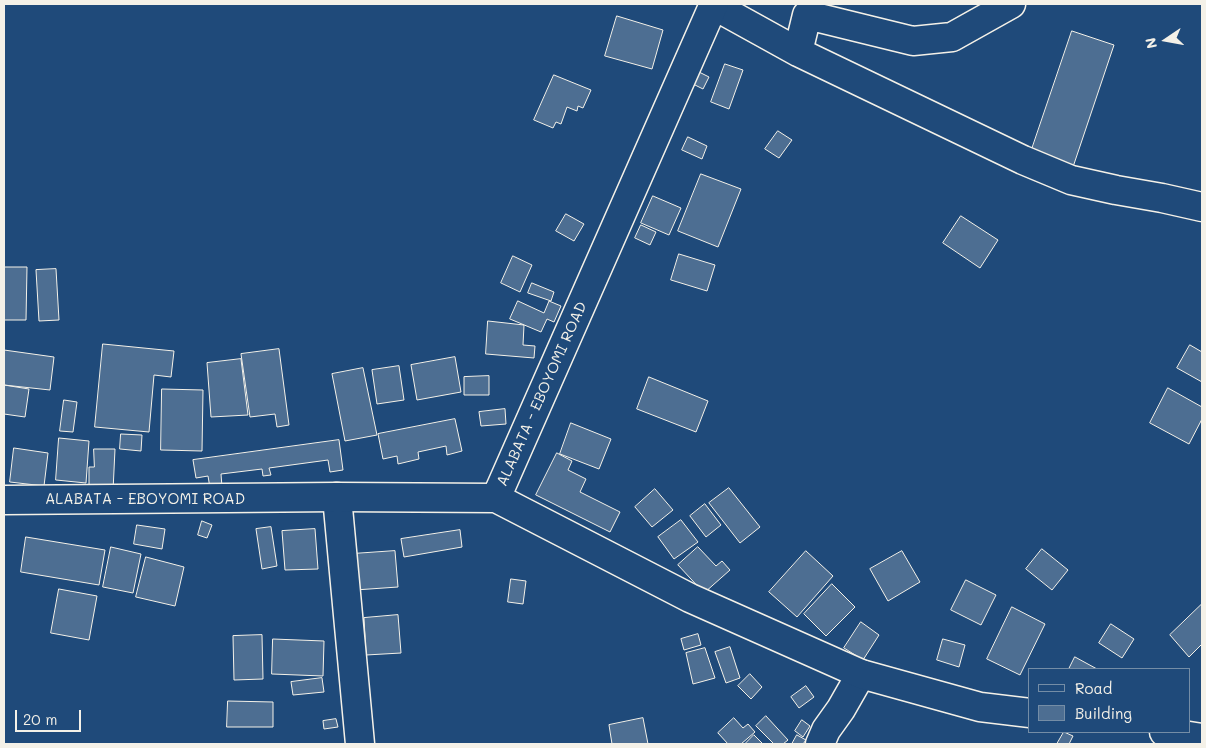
<!DOCTYPE html>
<html>
<head>
<meta charset="utf-8">
<style>
  body { margin:0 }
  #map { position:relative; width:1206px; height:748px; overflow:hidden; background:#1f4a7a; font-family:Mali,sans-serif }
  canvas { display:block }
  .frame { position:absolute; inset:0; border:5px solid #f4f1e8; pointer-events:none }
  .legend { position:absolute; left:1028px; top:668px; width:162px; height:65px; box-sizing:border-box; background:#1f4a7a; border:1px solid #748da6; margin:0; padding:6px 9px; list-style:none; font-size:15px; color:#f4f1e8 }
  .legend li { display:flex; align-items:center; gap:10px; height:25px }
  .legend b { width:25px; border:1px solid #748da6 }
  .north { position:absolute; left:1141px; top:15px; width:50px; height:50px; -webkit-text-stroke:4px #1f4a7a; paint-order:stroke; rotate:258deg; font-size:14px; font-weight:700; line-height:20px; text-align:center; color:#f4f1e8 }
  .north::after { content:''; display:block; margin:auto; width:18px; height:22px; background:#f4f1e8; clip-path:polygon(50% 0,100% 100%,50% 72%,0 100%) }
  .scale { position:absolute; left:15px; top:710px; width:66px; height:22px; box-sizing:border-box; border:2px solid #f4f1e8; border-top:0; padding-left:6px; font-size:15px; line-height:18px; white-space:nowrap; color:#f4f1e8; -webkit-text-stroke:4px #1f4a7a; paint-order:stroke }
</style>
</head>
<body>
<div id="map">
<canvas width="1206" height="748"></canvas>
<div class="frame"></div>
<ul class="legend">
<li><b style="height:6px;background:#1f4a7a"></b>Road</li>
<li><b style="height:14px;background:#4d6e92"></b>Building</li>
</ul>
<div class="north">N</div>
<div class="scale">20 m</div>
</div>
<script>
const g = document.querySelector('canvas').getContext('2d');
g.lineJoin = 'round';
function fillPath(path, color) {
  g.fillStyle = color;
  g.fill(path, 'evenodd');
}
function trace(path, color, width, dash) {
  g.strokeStyle = color;
  g.lineWidth = width;
  g.lineCap = dash ? 'butt' : 'round';
  g.setLineDash(dash || []);
  g.stroke(path);
}
function label(font, color, halo, rows, align = 'center') {
  g.font = font + ' Mali,sans-serif';
  g.lineWidth = 4;
  g.setLineDash([]);
  g.textBaseline = 'middle';
  g.strokeStyle = halo;
  g.fillStyle = color;
  for (const [text, x, y, turn = 0] of rows) {
    g.save();
    g.translate(x, y);
    g.rotate((+turn || 0) * Math.PI / 180);
    g.textAlign = isNaN(turn) ? turn : align;
    if (halo) g.strokeText(text, 0, 0);
    g.fillText(text, 0, 0);
    g.restore();
  }
}
const building = new Path2D(`
  M617,16L663,30L652,69L605,56Z
  M1072,31L1114,45L1073,167L1031,152Z
  M725,64L743,70L729,109L711,102Z
  M697,71L709,77L703,89L691,83Z
  M554,75L591,90L583,108L578,106L577,111L567,107L561,124L556,122L553,128L534,120Z
  M778,131L792,140L779,158L765,149Z
  M688,137L707,146L702,159L682,150Z
  M701,174L741,189L718,247L678,231Z
  M653,196L681,208L669,235L641,223Z
  M566,214L584,224L574,241L556,231Z
  M961,216L998,240L980,268L943,243Z
  M641,225L656,232L650,245L635,238Z
  M679,254L715,265L707,291L671,280Z
  M513,256L532,265L520,292L501,283Z
  M4,267H27L26,320H4Z
  M56,269L59,320L39,321L36,270Z
  M532,283L554,292L551,301L528,293Z
  M518,301L544,313L549,301L561,306L554,322L547,319L541,332L510,319Z
  M488,321L524,325L523,345L535,346L534,358L486,354Z
  M103,344L174,351L171,377L154,375L149,432L95,427Z
  M1190,345L1202,352V382L1177,368Z
  M279,349L289,425L277,427L275,414L250,417L241,354Z
  M4,350L54,357L50,390L4,385Z
  M455,357L461,392L417,400L411,365Z
  M241,359L248,415L211,417L207,363Z
  M399,366L404,400L377,404L372,370Z
  M363,368L377,435L345,441L332,374Z
  M489,376V395H464V377Z
  M649,377L708,401L696,432L637,409Z
  M4,385L29,389L25,417L4,414Z
  M1168,388L1202,407V419L1189,444L1150,423Z
  M162,389L203,390L202,451L161,450Z
  M64,400L77,402L73,432L60,431Z
  M505,409L506,424L481,426L479,412Z
  M455,419L462,451L447,455L446,446L418,452L419,459L398,464L397,456L383,459L378,434Z
  M571,423L611,439L599,469L560,454Z
  M121,434L142,435L141,451L120,449Z
  M59,438L89,441L86,483L56,480Z
  M339,440L343,470L330,472L328,460L269,468L271,475L263,476L262,469L221,474L222,487L210,488L208,476L196,478L193,460Z
  M14,448L48,453L44,486L10,482Z
  M94,449H115L113,491L89,490V467H94Z
  M557,453L572,461L568,470L586,479L580,492L620,512L610,532L536,495Z
  M729,488L760,527L740,543L709,503Z
  M655,489L673,510L652,527L635,507Z
  M705,504L721,525L706,537L690,516Z
  M681,520L698,542L674,559L658,537Z
  M202,521L212,525L207,538L198,535Z
  M137,525L165,529L162,549L134,544Z
  M271,527L277,566L262,569L256,529Z
  M315,529L318,569L285,570L282,531Z
  M460,530L462,547L404,557L401,539Z
  M26,537L105,550L99,585L21,572Z
  M111,547L141,554L133,593L103,587Z
  M698,547L716,566L722,561L730,570L704,593L678,565Z
  M1042,549L1068,570L1052,590L1026,569Z
  M395,551L398,587L355,590L352,554Z
  M806,551L833,576L797,617L769,592Z
  M902,551L920,582L888,601L870,569Z
  M146,557L184,567L175,606L136,597Z
  M511,579L526,581L523,604L508,602Z
  M966,580L996,595L981,625L951,610Z
  M832,584L855,607L826,636L804,614Z
  M59,589L97,596L89,640L51,633Z
  M1202,604V644L1189,657L1170,635Z
  M1012,607L1045,624L1020,675L987,659Z
  M398,615L401,653L366,655L364,618Z
  M861,622L879,635L863,660L844,648Z
  M1111,624L1134,639L1122,658L1099,643Z
  M698,634L701,645L684,650L681,639Z
  M262,635L263,679L234,680L233,636Z
  M273,639L324,641L323,676L272,674Z
  M943,639L965,645L959,667L937,660Z
  M730,647L740,678L726,683L715,652Z
  M705,648L715,678L693,684L686,653Z
  M1075,657L1097,669H1069Z
  M750,674L762,687L751,699L738,686Z
  M322,678L324,692L293,695L291,682Z
  M806,686L814,697L799,708L791,697Z
  M228,701L273,702V727H227Z
  M766,716L788,740L783,744H774L756,726Z
  M643,718L648,744H612L609,725Z
  M734,718L743,728L748,724L755,732L741,744H728L718,733Z
  M336,719L338,727L324,729L323,721Z
  M802,720L810,726L803,737L795,731Z
  M1064,732L1073,736L1069,744H1057Z
  M754,735L763,744H745Z
  M797,735L806,740L803,744H792Z`);
fillPath(building, '#4d6e92');
trace(building, '#f4f1e8', 1);
const minor = new Path2D(`
  M713,5L798,52L1023,160L1071,180L1116,190L1162,198L1202,207
  M798,52L807,15L913,41L952,37L1011,4
  M337,497L360,744
  M820,744L826,730L841,709L861,674`);
const major = new Path2D(`
  M496,498L690,598L861,674L980,707L1030,713
  M4,500L337,497L496,498L714,4
  M1164,732L1202,738`);
trace(minor, '#f4f1e8', 31);
trace(major, '#f4f1e8', 31);
trace(minor, '#1f4a7a', 28);
trace(major, '#1f4a7a', 28);
label('15px', '#f4f1e8', '#1f4a7a', [
  ["ALABATA - EBOYOMI ROAD",542,394,-66],
  ["ALABATA - EBOYOMI ROAD",145,499]
]);
</script>
</body>
</html>
